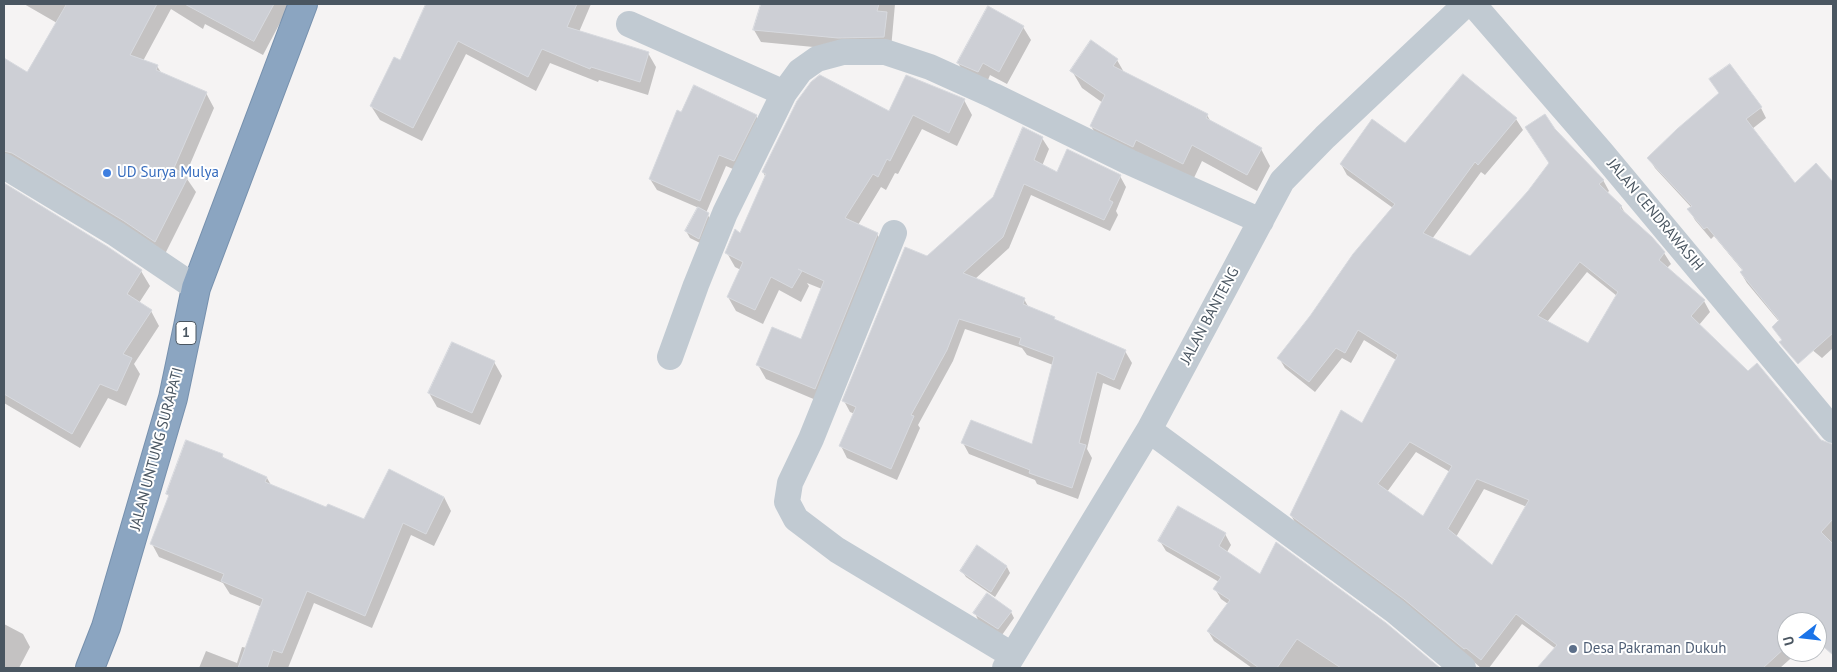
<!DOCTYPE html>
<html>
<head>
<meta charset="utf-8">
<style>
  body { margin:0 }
  #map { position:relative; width:1837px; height:672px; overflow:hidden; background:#f5f3f3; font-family:"PT Sans",sans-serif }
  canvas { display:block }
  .frame { position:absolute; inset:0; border:5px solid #4a5661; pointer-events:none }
  .north { position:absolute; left:1777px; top:612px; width:50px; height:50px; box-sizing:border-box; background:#fff; border:1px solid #b7bbc0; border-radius:50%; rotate:254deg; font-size:14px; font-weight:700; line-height:20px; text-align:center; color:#4a5661 }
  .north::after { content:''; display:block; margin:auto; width:18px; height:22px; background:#1a73e8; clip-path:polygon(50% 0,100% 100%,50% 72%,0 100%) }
</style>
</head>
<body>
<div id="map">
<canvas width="1837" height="672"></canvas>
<div class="frame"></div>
<div class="north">U</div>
</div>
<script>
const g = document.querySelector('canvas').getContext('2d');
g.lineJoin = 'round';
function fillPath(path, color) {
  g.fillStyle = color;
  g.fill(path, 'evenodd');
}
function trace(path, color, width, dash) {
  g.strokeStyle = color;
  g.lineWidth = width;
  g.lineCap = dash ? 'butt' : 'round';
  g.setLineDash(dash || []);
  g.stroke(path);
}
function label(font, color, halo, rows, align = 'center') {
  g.font = font + ' "PT Sans",sans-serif';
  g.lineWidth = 4;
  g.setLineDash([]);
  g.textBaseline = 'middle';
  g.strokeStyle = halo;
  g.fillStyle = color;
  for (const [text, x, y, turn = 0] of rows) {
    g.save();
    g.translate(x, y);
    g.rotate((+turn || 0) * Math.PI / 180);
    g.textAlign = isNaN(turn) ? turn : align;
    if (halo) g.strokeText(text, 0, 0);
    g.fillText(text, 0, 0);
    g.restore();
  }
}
fillPath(new Path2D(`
  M24,4H290L263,55L205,24L203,29L171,9L143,61L157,66L162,74L206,93L214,108L185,176L196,192L164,256L4,169V60L27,74L57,23Z
  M427,4H591L579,32L648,53L656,67L648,95L599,80L598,82L550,63L536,91L466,54L422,141L380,120L371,106L401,62Z
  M763,4H895L891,49L845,50L761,42L754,30Z
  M1023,27L1031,40L1007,84L990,75L986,85L966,76L958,63Z
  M1117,60L1125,74L1207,115L1211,122L1261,149L1270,166L1257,191L1202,161L1193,180L1101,143L1091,126L1103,103L1082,88L1072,71Z
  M1463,75L1516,119L1523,130L1485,175L1481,172L1432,239L1470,258L1513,212L1550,164L1554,130L1603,180L1609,191L1607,193L1621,206L1626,215L1651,238L1664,253L1671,264L1667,268L1704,301L1710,312L1699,325L1821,441L1831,445L1833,450V633L1818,645L1817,622H1787V652H1798L1780,668H1539L1556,649L1522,624L1489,668H1481L1412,610L1297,526L1291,515L1362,424L1396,360L1364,340L1351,363L1342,358L1315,392L1285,368L1279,358L1393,208L1347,175L1341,164L1405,145ZM1587,272L1617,296L1589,344L1547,322ZM1416,452L1450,472L1424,518L1387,492ZM1484,489L1527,507L1492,567L1456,537Z
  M1711,79L1761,108L1766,118L1752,129L1795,185L1816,165L1833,184V348L1822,358L1782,325L1747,283L1741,273L1743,271L1714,236L1711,239L1695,220L1689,209L1691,207L1655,168L1649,158L1720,94Z
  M964,100L972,115L957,146L922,129L898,174L895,173L886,190L881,187L858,225L877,234L885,248L823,403L766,379L758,365L802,341L822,289L807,283L809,286L801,302L779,290L763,324L736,311L728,297L741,270L735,267L727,253L741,235L766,178L763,172L890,113Z
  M682,114L756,116L762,127L740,172L726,166L706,213L712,221L702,244L690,238L686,231L699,208L657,190L650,179Z
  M1042,138L1049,149L1042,166L1057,174L1120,176L1126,187L1116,211L1118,215L1110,231L1031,195L1009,248L975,279L1024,299L1029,308L1125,351L1132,363L1120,390L1103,383L1087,449L1092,458L1078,499L1037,484L1035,480L969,454L963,443L1033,446L1053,365L1027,355L1022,348L965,329L953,361L918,425L920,428L897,480L847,458L841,446L855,414L850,412L844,401L927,258L994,198Z
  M4,185L107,248L141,271L150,286L139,303L151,311L159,326L134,364L140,374L126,406L108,398L80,448L4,403Z
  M494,362L502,376L480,425L437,407L429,393Z
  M222,455L224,459L267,478L271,485L327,508L364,521L444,497L451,511L434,546L411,535L372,628L314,603L288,668H199L206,651L237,663L242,647L247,648L262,607L230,594L223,583L159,557L152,544L170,498L167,494Z
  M1225,534L1231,545L1227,552L1261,576L1385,624L1438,668H1252L1214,641L1208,631L1228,604L1221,599L1215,589L1219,582L1166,551L1160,541Z
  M977,547L1007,567L1010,573L995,597L966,577L962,571Z
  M1011,612L1014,618L1002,635L978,620L975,613Z
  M4,624L23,634L30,647L19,668H4Z`), '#0003');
const building = new Path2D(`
  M67,4H157L130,55L158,65L156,70L207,92L174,168L188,177L155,242L124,221L12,153L4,151V58L27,72Z
  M185,4H274L254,41Z
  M426,4H577L567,27L649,52L640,82L591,67L590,69L542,49L528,77L458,41L413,128L370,106L394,57L400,60Z
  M761,4H879L877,11L887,12L884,37L838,38L753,30Z
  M988,6L1024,26L999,72L983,63L978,72L957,63Z
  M1091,40L1118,59L1113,66L1208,114L1206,118L1262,148L1247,175L1192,145L1183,164L1136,140L1133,147L1090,126L1105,95L1070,71Z
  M1730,64L1762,107L1746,119L1795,183L1816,163L1833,182V333L1798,364L1779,342L1782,340L1772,327L1779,320L1740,272L1743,270L1707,227L1704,229L1687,209L1692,206L1647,158L1677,129L1719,93L1709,79Z
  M1463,74L1517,118L1478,165L1475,162L1423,233L1470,256L1528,191L1549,163L1525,127L1545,114L1555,129L1604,180L1599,184L1622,206L1620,208L1652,237L1665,252L1659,260L1705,300L1691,316L1748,371L1757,363L1821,440L1832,444L1833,448V519L1821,532L1833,544V655L1817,641V622H1787V646L1763,668H1537L1557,645L1516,614L1481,660L1466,648L1464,649L1404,599L1290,515L1341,410L1362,423L1398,355L1358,330L1345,353L1336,348L1309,382L1277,358L1310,316L1353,254L1395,204L1340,164L1372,119L1405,143ZM1580,262L1618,292L1588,343L1538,316ZM1410,442L1452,466L1423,516L1378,484ZM1477,479L1529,500L1492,565L1448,529Z
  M820,75L889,111L906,75L965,99L949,133L913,115L890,161L887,159L878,177L873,174L845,218L878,233L815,389L756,365L772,327L801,339L824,281L798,269L802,271L792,288L771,277L755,310L727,297L743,262L725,253L735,229L740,233L766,174L762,172L797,101L811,82Z
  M694,85L757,115L734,161L719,155L700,201L649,179L677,110L681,112Z
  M1023,127L1043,137L1034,160L1057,172L1067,149L1121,175L1109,200L1113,202L1104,220L1024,184L1003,237L963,273L1025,298L1023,304L1055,317L1054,319L1126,350L1114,380L1097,372L1079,443L1086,445L1072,488L1029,473L1030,470L961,443L971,420L1032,444L1054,357L1019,344L1021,338L959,319L947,350L911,415L914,416L891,469L839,446L856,407L842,401L905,247L927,256L993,197Z
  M4,183L108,247L142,270L127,294L152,310L123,354L132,358L117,391L100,384L72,434L4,394Z
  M698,207L709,213L699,239L685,231Z
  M452,342L495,361L472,413L428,393Z
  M186,440L223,454L222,457L267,477L265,482L326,507L328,504L364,519L389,469L444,497L426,534L403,523L365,616L307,591L282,653L273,650L267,668H238L263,599L221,581L224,574L150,544L169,495L166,494Z
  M1178,506L1226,533L1219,546L1260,574L1276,542L1386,623L1440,668H1341L1297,639L1277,668H1259L1207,631L1230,600L1213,589L1221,577L1158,541Z
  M977,545L1007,566L991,592L960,571Z
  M987,593L1012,611L998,629L973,613Z`);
fillPath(building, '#cdcfd5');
trace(building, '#d7d9de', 1);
const highway = new Path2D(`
  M90,668L106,627L173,398L196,288L303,4`);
trace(highway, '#7690ad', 30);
trace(new Path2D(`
  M1473,4L1602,153L1833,430
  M629,24L784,93
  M4,166L116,234L196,288
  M894,233L811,439L790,483L787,502L796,519L837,550L1012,655
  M670,357L696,285L725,213L784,93L800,71L817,59L843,52H885L930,67L994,96L1129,162L1261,221
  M1149,430L1395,611L1463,668
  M1005,668L1149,430L1282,181L1325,137L1466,4`), '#c1cad2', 26);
trace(highway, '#8ba5c1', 28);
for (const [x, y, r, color] of [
  [107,173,5,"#3f7fe0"],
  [1573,649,5,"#5c6f8a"]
]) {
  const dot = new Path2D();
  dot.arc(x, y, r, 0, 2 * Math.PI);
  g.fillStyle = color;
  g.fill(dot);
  trace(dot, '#fff', 2);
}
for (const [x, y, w] of [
  [186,333,20]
]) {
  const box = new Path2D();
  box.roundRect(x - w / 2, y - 11.5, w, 23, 4);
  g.fillStyle = '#fff';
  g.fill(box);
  trace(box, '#4a5661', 1);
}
label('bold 14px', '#4a5661', null, [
  ["1",186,333]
]);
label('15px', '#366cbe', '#fff', [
  ["UD Surya Mulya",117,173]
], 'left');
label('15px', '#4a5661', '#fff', [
  ["JALAN CENDRAWASIH",1655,215,50],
  ["JALAN BANTENG",1210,316,-62],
  ["JALAN UNTUNG SURAPATI",157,449,-75]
]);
label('15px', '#4e5e75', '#fff', [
  ["Desa Pakraman Dukuh",1583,649]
], 'left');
</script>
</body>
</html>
